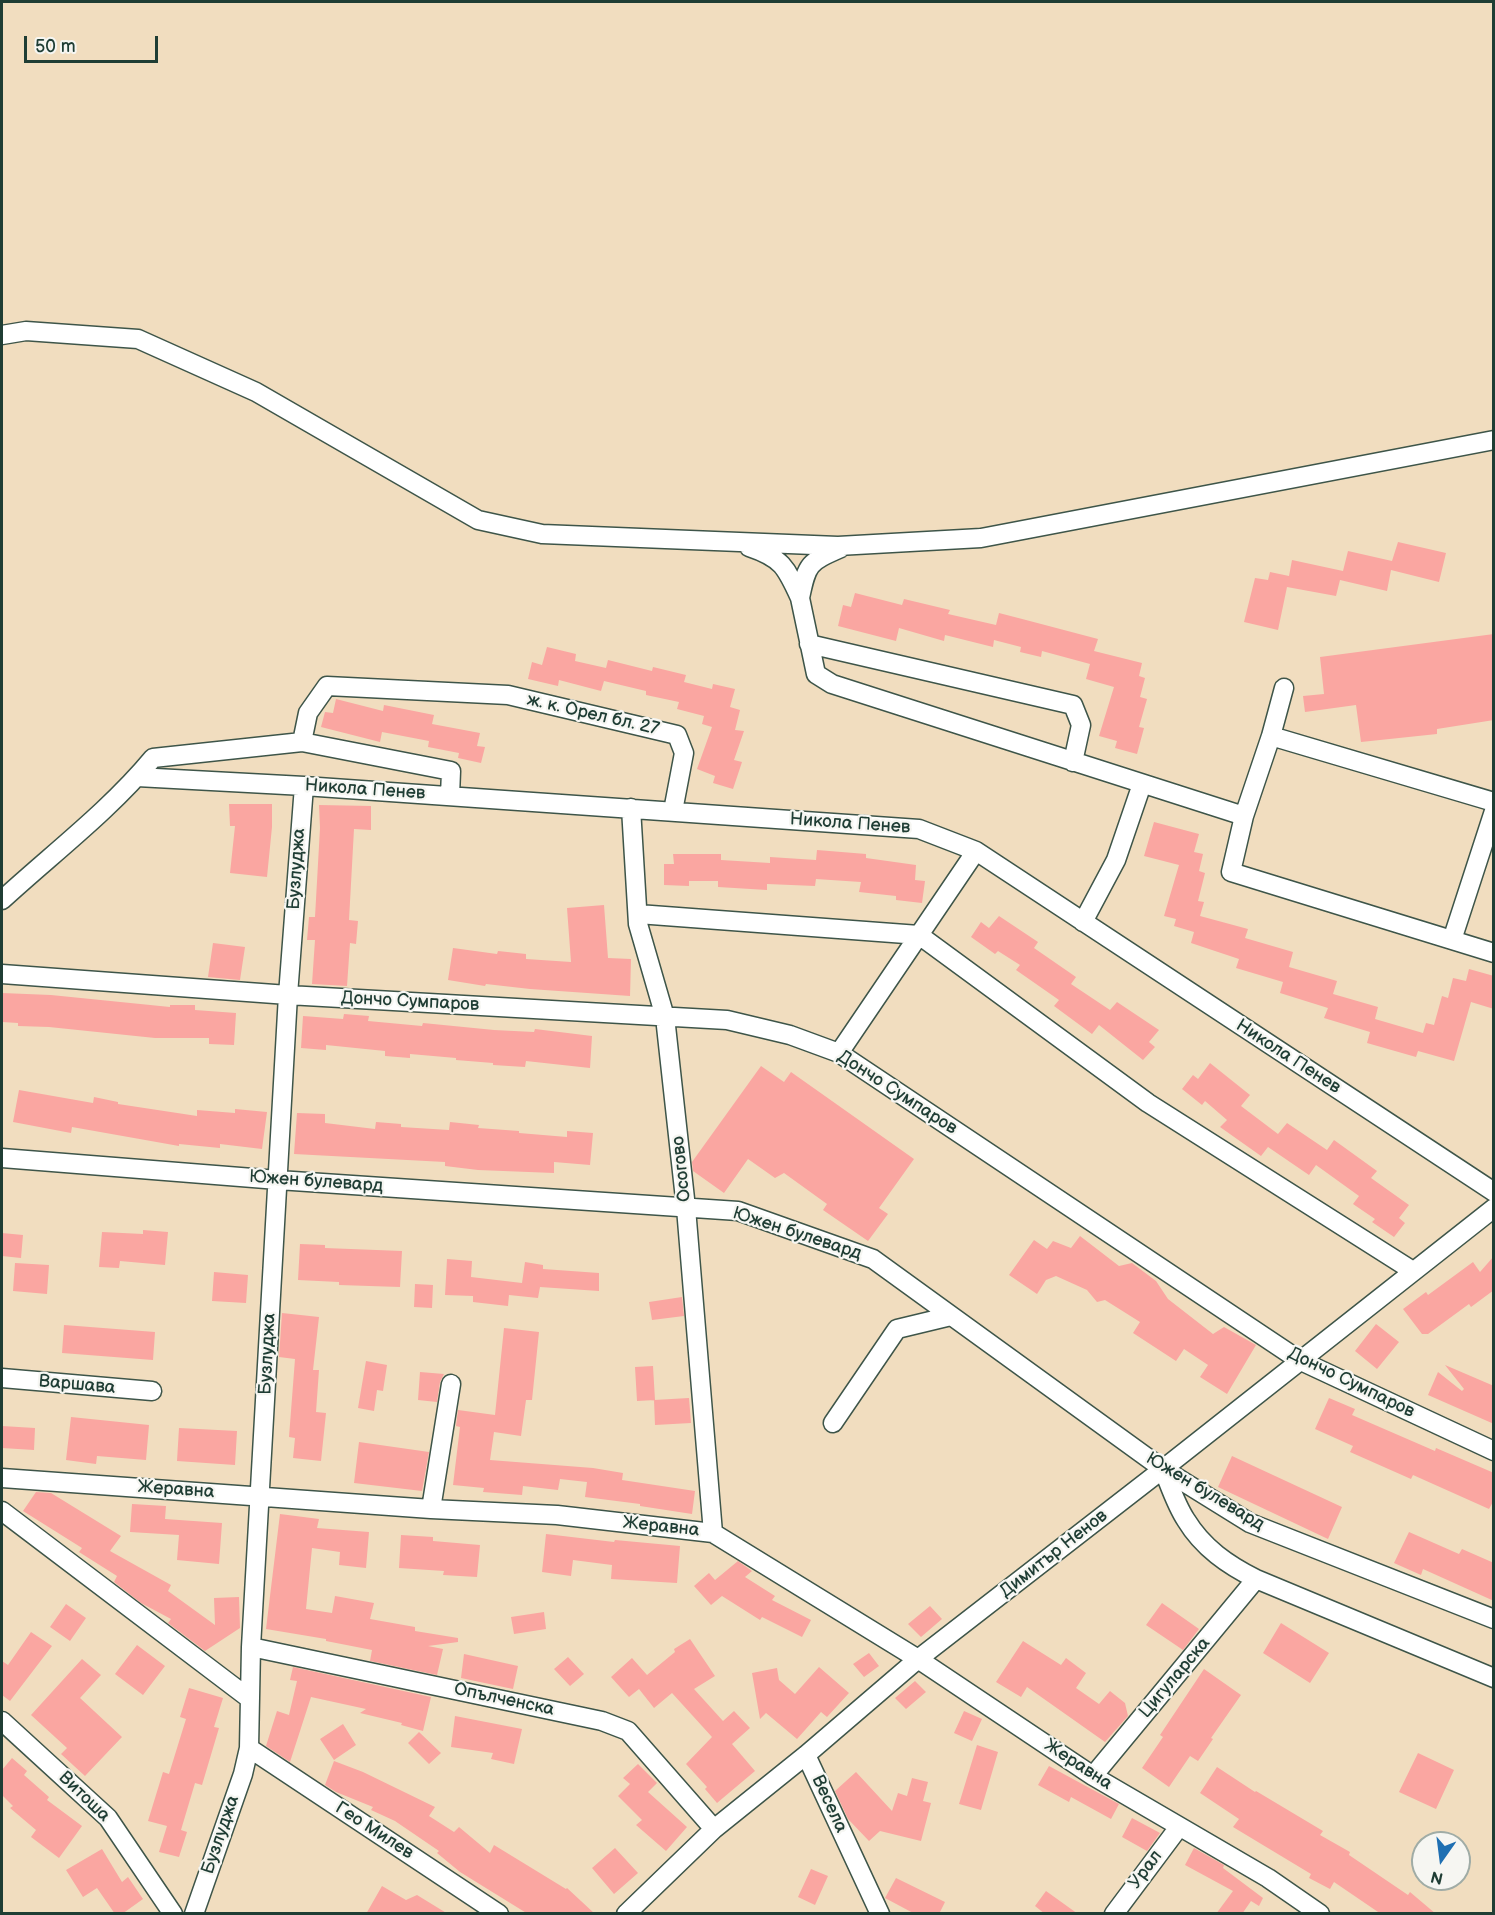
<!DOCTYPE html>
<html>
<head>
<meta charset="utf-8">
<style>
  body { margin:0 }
  #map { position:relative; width:1495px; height:1915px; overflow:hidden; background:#f1ddbf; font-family:"Balsamiq Sans",sans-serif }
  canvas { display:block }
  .frame { position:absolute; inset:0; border:3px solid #1f3d34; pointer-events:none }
  .north { position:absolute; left:1411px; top:1831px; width:60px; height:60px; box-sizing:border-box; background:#f6f6f2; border:2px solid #a0aca6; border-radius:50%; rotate:194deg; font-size:16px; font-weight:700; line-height:24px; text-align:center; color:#1f3d34 }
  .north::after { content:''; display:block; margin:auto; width:21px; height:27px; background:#1f6fb2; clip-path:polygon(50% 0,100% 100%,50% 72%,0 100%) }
  .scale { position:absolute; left:24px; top:36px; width:134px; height:27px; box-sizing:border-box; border:3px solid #1f3d34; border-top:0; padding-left:8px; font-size:18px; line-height:21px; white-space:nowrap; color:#1f3d34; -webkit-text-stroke:4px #f6f6f2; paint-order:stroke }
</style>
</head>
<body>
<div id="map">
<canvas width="1495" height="1915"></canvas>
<div class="frame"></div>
<div class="north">N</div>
<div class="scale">50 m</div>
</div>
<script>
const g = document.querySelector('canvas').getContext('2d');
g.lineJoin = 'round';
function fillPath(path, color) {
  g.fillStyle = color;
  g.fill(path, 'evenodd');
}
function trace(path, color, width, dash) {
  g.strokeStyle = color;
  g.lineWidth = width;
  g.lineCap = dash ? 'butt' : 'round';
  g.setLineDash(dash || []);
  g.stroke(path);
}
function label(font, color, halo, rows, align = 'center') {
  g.font = font + ' "Balsamiq Sans",sans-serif';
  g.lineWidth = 4.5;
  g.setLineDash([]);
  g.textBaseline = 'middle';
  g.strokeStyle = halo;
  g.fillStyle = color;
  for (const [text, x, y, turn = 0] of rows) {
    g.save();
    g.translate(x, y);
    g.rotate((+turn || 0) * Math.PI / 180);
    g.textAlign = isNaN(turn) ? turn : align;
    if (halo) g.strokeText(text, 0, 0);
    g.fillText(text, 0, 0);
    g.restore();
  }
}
fillPath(new Path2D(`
  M1398,542L1446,553L1439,582L1391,570L1387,591L1340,580L1336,596L1287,587L1278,630L1244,622L1255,578L1268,580L1270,572L1289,576L1292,560L1343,571L1348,551L1392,561Z
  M855,593L902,605L904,599L950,610L948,614L996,625L999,613L1026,620L1098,639L1094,651L1142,663L1139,676L1145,678L1140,697L1147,699L1139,727L1144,728L1137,754L1115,748L1117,741L1099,736L1114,687L1086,679L1090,664L1042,651L1041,657L1020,652L1021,647L994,640L993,647L945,635L944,641L899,628L896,641L838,626L843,605L851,607Z
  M1494,634V720L1437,729V734L1361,742L1356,705L1305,712L1303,696L1324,694L1320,657Z
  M547,647L576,654L575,661L606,668L608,660L652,671L653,667L686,675L684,682L712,689L713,684L735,689L730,707L740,710L735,730L744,731L734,760L742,762L733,789L713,783L715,776L697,769L712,727L702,724L704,716L677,709L679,702L646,695V691L604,681L601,691L559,680L558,686L528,679L532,662L542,665Z
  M336,699L383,711L384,705L434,715L432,724L480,733L477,746L485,747L481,763L458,758L459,753L428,747L429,741L382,732L380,742L321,727L325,712L333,713Z
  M229,804H272V827L267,877L230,873L235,826H230Z
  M319,805L371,806V830L354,829L349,920L358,921L356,944L350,943L347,986L312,984L315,940H307L309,917H315L320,828Z
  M1154,822L1199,834L1194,852L1203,854L1199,871L1205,873L1198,901L1204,902L1200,916L1248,929L1245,938L1293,952L1289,967L1337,981L1333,994L1378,1007L1375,1019L1423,1033L1426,1023L1434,1025L1442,996L1448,998L1453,978L1466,981L1469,969L1494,976V1009L1471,1002L1454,1061L1418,1051L1416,1057L1367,1043L1370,1032L1324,1018L1328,1008L1280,993L1283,982L1236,968L1239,959L1191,943L1194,932L1174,926L1176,919L1164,916L1179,865L1144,856Z
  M817,850L866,854V858L916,865L915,880L925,881L922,903L896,900V896L859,892L861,882L816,879L815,886L767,884V890L718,887V881H689V886L664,885V864H674L673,854H721V860L770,863V857L816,860Z
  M604,905L608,958L631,959L630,996L530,989L486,984L485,986L448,980L453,948L497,954L498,951L526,954V959L571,962L567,908Z
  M999,916L1038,942L1034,948L1076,977L1071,984L1110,1010L1117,1002L1159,1030L1149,1042L1155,1047L1143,1060L1099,1025L1092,1034L1054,1006L1059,1000L1016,970L1020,965L998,951L995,954L971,937L981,922L989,928Z
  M213,943L245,947L240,980L208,977Z
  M2,993L51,995L170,1007V1005H195V1010L236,1013L234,1045L209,1044V1038H155L49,1027L18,1026V1023L2,1022Z
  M344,1014L369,1016L368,1021L422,1026L423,1023L494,1030L534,1032L535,1029L592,1036L590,1068L526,1061L525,1067L493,1065V1063L456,1060V1058L410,1054V1058L385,1056V1051L326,1045V1050L301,1048L303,1016L343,1019Z
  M1210,1063L1250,1095L1241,1106L1278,1134L1287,1123L1327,1150L1334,1140L1377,1171L1371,1178L1409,1205L1399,1218L1405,1223L1394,1237L1372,1222L1375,1219L1353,1204L1359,1196L1316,1165L1309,1175L1268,1147L1261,1156L1220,1127L1227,1120L1205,1101L1202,1105L1182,1089L1193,1075L1198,1079Z
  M761,1066L784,1082L791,1072L914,1159L879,1208L888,1214L868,1241L823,1210L827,1204L784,1173L775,1178L748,1159L724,1193L693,1171L692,1162Z
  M19,1090L93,1103L94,1097L118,1102V1104L197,1116V1110L235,1113V1109L267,1112L262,1149L220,1144V1148L179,1144V1146L72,1127L71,1133L13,1122Z
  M297,1113L325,1114V1123L375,1129L376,1122L401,1124V1127L449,1130L450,1122L479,1125L478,1128L519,1131V1133L567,1137V1131L593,1133L590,1165L554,1162V1173L478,1170L445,1166V1162L294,1154Z
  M143,1230L168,1232L165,1265L120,1261L119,1268L99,1267L102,1232L143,1234Z
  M2,1233L23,1235L21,1258L2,1256Z
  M1080,1236L1119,1266L1132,1263L1156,1281L1168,1299L1213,1334L1224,1327L1256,1345L1227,1394L1200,1377L1208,1365L1184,1349L1176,1361L1133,1333L1140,1322L1105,1300L1097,1302L1087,1290L1056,1276L1046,1280L1037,1294L1009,1275L1034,1240L1047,1249L1053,1241L1071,1248Z
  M300,1244L325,1245V1248L402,1251L400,1287L339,1285V1282L298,1280Z
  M1494,1256V1290L1471,1307L1469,1304L1428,1334H1422L1403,1309L1426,1292L1428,1295L1473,1262L1480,1272Z
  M447,1259L472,1261L471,1277L522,1283L525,1262L543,1265V1269L599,1273V1291L540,1287L538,1298L509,1295L508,1306L473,1302V1296L445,1295Z
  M15,1263L49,1265L47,1294L13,1291Z
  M214,1272L248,1275L246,1303L212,1301Z
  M415,1284L433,1285L432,1308L414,1307Z
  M682,1297L684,1316L652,1320L649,1302Z
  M282,1313L319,1317L313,1370H319L316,1412L326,1413L321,1461L293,1458L295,1438L289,1437L295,1359L279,1357Z
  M1376,1324L1399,1342L1377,1369L1355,1351Z
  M64,1325L155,1332L153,1360L62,1353Z
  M504,1328L539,1332L532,1400H526L521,1436L494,1432L490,1460L593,1468L623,1473L622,1480L695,1491L692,1514L640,1506V1504L585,1497L587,1482L560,1479L558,1490L523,1486L522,1495L483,1492L484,1488L453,1485L460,1427L456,1426L458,1410L495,1415Z
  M366,1361L387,1365L383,1391L377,1390L374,1411L358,1408Z
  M1445,1365L1494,1386V1424L1428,1395L1438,1372L1462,1391L1464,1389Z
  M653,1366L655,1400L637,1401L635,1367Z
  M420,1372L444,1374L440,1382L437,1402L418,1400Z
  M689,1398L691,1423L655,1425L654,1400Z
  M1329,1398L1355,1409L1352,1415L1435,1451L1436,1448L1494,1473V1500L1489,1509L1413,1475L1411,1479L1350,1452L1353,1446L1315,1429Z
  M71,1417L149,1425L146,1460L97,1456L96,1464L66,1460Z
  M2,1426L35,1428L34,1450L2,1448Z
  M179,1428L237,1431L235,1465L177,1461Z
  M359,1442L429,1452L422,1491L354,1483Z
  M1232,1456L1342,1507L1328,1539L1218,1487Z
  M36,1492L51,1493L121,1536L110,1551L171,1585L168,1591L215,1625L214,1598L239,1597L240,1628L205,1651L168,1623L171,1619L141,1603L114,1582L117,1576L79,1552L82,1548L23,1511Z
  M132,1504L166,1506L165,1519L222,1523L219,1564L177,1560L179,1535L130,1532Z
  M280,1514L319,1519L317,1528L369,1532L366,1568L339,1565L340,1552L312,1548L306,1609L332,1613L335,1596L374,1603L370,1619L415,1627V1631L458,1638V1642L428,1646L443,1649L437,1675L370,1661L372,1650L326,1641V1639L266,1629Z
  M1409,1532L1459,1554L1462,1549L1494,1563V1601L1423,1569L1421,1575L1394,1563Z
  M546,1534L614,1542L615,1540L680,1546L677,1583L611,1579L612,1565L573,1560L571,1576L542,1572Z
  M401,1535L433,1537V1541L480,1545L477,1577L443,1575L444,1571L399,1568Z
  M738,1561L752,1571L745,1577L775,1596L772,1600L811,1620L802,1637L762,1617L760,1620L722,1596L711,1605L694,1586L709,1573L715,1580Z
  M1162,1603L1199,1629L1183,1650L1146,1625Z
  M66,1604L86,1618L70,1641L50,1627Z
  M930,1606L942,1619L921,1637L908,1624Z
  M544,1612L546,1629L514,1634L511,1617Z
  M1281,1623L1329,1653L1310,1683L1263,1653Z
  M31,1632L52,1646L10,1701L2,1695V1661L8,1665Z
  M690,1639L715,1676L694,1689L723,1721L734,1711L750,1728L732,1744L755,1771L717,1803L705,1789L707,1787L686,1764L712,1737L672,1693L654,1708L639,1689L629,1697L611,1677L632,1658L647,1675L675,1652L674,1649Z
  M1023,1641L1061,1665L1066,1658L1086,1673L1076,1688L1099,1704L1110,1691L1125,1703L1128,1716L1105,1742L1027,1687L1021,1697L996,1682Z
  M137,1645L165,1666L143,1695L115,1674Z
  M869,1653L879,1666L864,1677L853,1664Z
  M464,1654L518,1666L513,1689L461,1678Z
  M568,1657L584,1674L570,1686L554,1669Z
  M82,1659L101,1675L80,1698L122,1737L85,1776L61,1754L67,1748L31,1715Z
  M293,1667L431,1697L423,1731L401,1725L402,1723L360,1713L366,1709L311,1697L290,1762L266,1746L277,1711L289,1715L297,1681L290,1680Z
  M819,1667L849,1693L827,1717L821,1712L797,1739L766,1713L760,1719L752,1673L777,1668L779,1680L795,1694Z
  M1204,1669L1241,1695L1211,1738L1213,1739L1198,1761L1190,1756L1169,1787L1142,1768L1163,1737L1160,1735Z
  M915,1681L926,1692L906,1709L895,1698Z
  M189,1688L223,1698L214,1727L219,1728L202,1785L195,1783L181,1830L187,1832L179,1857L159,1852L167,1826L148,1821L163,1772L169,1774L186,1719L180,1717Z
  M964,1711L982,1719L972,1741L954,1733Z
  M455,1716L522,1729L514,1764L491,1759L493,1753L451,1747Z
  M343,1724L356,1745L334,1760L320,1739Z
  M419,1732L441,1753L429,1764L408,1743Z
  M977,1745L998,1752L981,1810L959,1804Z
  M1418,1753L1454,1770L1436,1809L1399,1792Z
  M12,1758L27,1771L24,1775L49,1797L47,1800L82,1826L59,1858L31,1837L36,1830L10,1808L13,1806L2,1795V1770Z
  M334,1761L363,1772L435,1807L429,1816L454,1832L459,1827L490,1853L494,1845L566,1889L567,1888L595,1914H528L460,1872L437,1853L439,1851L395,1821L371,1810L373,1807L336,1792L325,1785Z
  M638,1764L657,1783L648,1792L687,1827L666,1851L636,1825L642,1820L618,1796L630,1784L623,1778Z
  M1049,1766L1119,1804L1111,1819L1071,1797L1069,1802L1038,1785Z
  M1217,1767L1255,1792L1256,1791L1323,1831L1320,1835L1350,1852L1349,1855L1408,1895L1410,1892L1436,1914H1381L1334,1882L1330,1889L1309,1878L1311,1874L1233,1827L1239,1819L1200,1793Z
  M856,1772L892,1811L898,1793L907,1796L912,1778L928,1782L923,1801L931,1803L921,1841L880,1831L869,1841L848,1819L835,1791Z
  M1132,1818L1160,1833L1147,1851L1122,1837Z
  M615,1848L638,1873L614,1894L592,1868Z
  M1194,1848L1224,1865L1223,1868L1263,1898L1259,1906L1251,1901L1242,1914H1216L1233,1891L1185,1865Z
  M102,1849L122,1882L128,1877L143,1899L122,1914H115L97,1888L83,1897L66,1870Z
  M811,1869L828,1876L815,1905L798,1897Z
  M896,1878L945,1902L939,1914H915L885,1898Z
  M382,1886L406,1900L417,1895L448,1914H366Z
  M1046,1891L1078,1914H1045L1035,1906Z`), '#faa6a1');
const minor = new Path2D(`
  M2,335L26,331L138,339L256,392L478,520L542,534L838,546L981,538L1494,440
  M749,547C782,558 786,567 800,598C807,563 809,562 841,548
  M800,598L816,674L832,684L1244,816L1271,736L1494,802
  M809,644L1073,705L1081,725L1073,762
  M1271,736L1284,688
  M302,742L308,713L327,686L508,695L677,735L684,753L673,811
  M137,777L304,786L919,829L976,851L1494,1192
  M631,808L638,924L665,1017L686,1208L713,1533
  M1244,816L1231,872L1494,953
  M2,900C52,854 109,811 153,758L302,742L451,771L450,796
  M638,914L919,935L1148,1103L1413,1271
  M1083,922L1116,860L1142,784
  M1452,940L1494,811
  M2,974L288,995L727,1020L790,1035L839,1053L1299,1360L1494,1451
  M839,1053L976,851
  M2,1158L278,1180L738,1211L873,1259L1163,1469L1250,1523L1494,1619
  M2,1378L152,1391
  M833,1423L897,1329L951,1316
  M1163,1469C1170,1486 1176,1505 1186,1520C1203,1548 1228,1565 1256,1579L1494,1678
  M2,1478L431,1509L557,1515L713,1533L918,1659L1093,1776L1268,1878L1320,1914
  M431,1509L451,1384
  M2,1511L250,1699
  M251,1647L602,1721L628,1731L714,1829
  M2,1721L108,1818L173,1914
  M249,1748L499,1914
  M806,1755L880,1914
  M1093,1776L1256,1579
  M194,1914L243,1774L249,1748L251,1647L288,995L304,786
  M626,1914L714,1829L806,1755L918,1659L1163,1469L1494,1208
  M1114,1914L1179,1827`);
trace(minor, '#3e5549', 21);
trace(minor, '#fff', 18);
label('18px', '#1f3d34', '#f6f6f2', [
  ["ж. к. Орел бл. 27",593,715,13],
  ["Никола Пенев",365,790,4],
  ["Никола Пенев",850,824,4],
  ["Бузлуджа",297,869,-86],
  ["Дончо Сумпаров",410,1002,3],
  ["Никола Пенев",1288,1057,33],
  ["Дончо Сумпаров",897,1093,33],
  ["Осогово",682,1169,-96],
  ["Южен булевард",316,1182,4],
  ["Южен булевард",797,1234,18],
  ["Бузлуджа",268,1354,-87],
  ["Дончо Сумпаров",1351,1383,26],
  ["Варшава",77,1385,5],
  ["Жеравна",176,1490,4],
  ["Южен булевард",1205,1492,31],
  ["Жеравна",661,1527,6],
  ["Димитър Ненов",1054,1554,-38],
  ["Цигуларска",1175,1678,-50],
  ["Опълченска",504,1700,12],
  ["Жеравна",1078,1765,33],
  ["Витоша",84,1797,44],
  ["Весела",829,1804,65],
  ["Гео Милев",374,1831,33],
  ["Бузлуджа",221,1835,-71],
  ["Урал",1146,1870,-53]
]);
</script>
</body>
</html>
